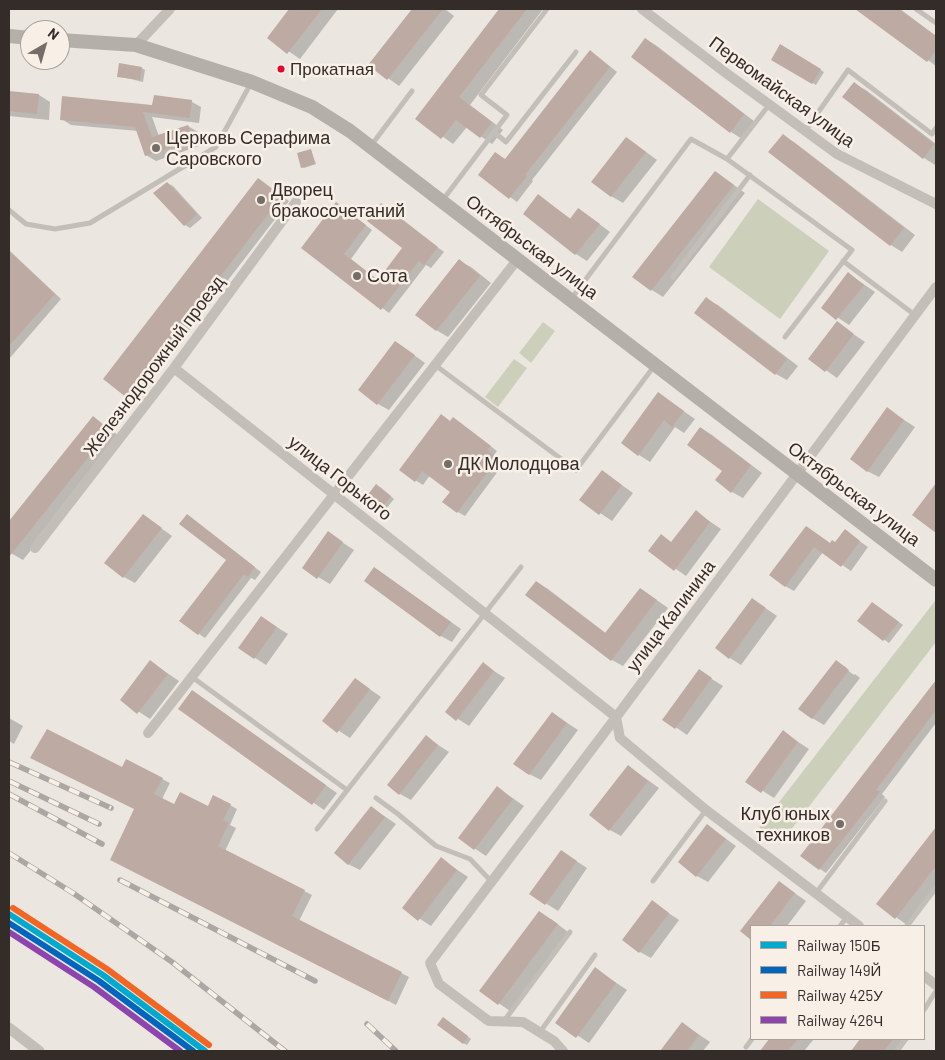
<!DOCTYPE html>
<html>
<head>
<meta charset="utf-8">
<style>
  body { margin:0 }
  #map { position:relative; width:945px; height:1060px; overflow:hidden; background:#ebe6e0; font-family:Barlow,sans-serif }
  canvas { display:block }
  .frame { position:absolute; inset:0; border:10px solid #342c28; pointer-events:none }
  .legend { position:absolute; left:750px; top:925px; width:175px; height:115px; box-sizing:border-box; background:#f8f0e7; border:1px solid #aaa29b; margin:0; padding:6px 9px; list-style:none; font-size:15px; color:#342c28 }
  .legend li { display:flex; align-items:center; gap:10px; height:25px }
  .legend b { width:25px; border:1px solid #aaa29b }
  .north { position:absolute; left:20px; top:20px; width:50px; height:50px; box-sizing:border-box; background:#f8f0e7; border:1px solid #aaa29b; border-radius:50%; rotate:38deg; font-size:14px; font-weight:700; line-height:20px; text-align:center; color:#342c28 }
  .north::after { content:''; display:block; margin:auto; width:18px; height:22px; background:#746d68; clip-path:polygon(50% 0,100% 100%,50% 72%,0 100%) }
</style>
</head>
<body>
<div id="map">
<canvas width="945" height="1060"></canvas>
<div class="frame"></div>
<ul class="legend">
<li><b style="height:6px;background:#00a9ce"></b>Railway 150Б</li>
<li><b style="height:6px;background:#0065bd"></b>Railway 149Й</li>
<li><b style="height:6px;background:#f26522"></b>Railway 425У</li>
<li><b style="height:6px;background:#8e44ad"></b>Railway 426Ч</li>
</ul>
<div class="north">N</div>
</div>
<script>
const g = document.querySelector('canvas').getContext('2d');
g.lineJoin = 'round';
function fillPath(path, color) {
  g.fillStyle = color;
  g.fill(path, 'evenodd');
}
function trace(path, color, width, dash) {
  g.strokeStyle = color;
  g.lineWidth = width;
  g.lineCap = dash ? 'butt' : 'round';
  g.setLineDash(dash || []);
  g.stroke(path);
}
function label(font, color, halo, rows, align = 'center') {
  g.font = font + ' Barlow,sans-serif';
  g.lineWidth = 5;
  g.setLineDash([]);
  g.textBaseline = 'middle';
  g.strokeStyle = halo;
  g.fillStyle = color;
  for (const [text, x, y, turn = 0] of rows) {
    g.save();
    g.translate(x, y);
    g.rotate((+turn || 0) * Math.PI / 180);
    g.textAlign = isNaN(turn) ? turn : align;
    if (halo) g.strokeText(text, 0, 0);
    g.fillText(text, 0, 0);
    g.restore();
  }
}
fillPath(new Path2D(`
  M758,199L829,251L780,319L709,267Z
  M543,322L555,331L531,363L519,353Z
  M514,359L527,368L498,407L485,397Z
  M935,601L936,602V642L780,844L759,828Z`), '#ccd0bb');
fillPath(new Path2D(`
  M291,9H338L300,59L269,38Z
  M414,9H445L454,16L399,86L370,65Z
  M500,9H543L470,105L503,130L492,144L467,127L453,144L417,118Z
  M857,9H900L936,36V66Z
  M646,39L657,46L755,122L742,139L731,132L633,56Z
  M781,45L824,72L816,85L772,59Z
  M597,56L617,72L532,180L533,181L517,202L480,175L496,153L506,160Z
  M142,68L145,70L143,82L118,76Z
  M854,84L866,90L936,144L935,165L924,158L844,97Z
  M9,92L39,95L50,102L49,120L9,116Z
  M192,102L201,107L199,123L152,117L159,136L188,126L198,132L202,145L156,161L146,155L138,131L71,125L62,119Z
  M783,136L794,142L915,235L902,252L891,245L770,152Z
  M627,138L657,160L623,203L611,196Z
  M311,150L316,164L304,168L302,167Z
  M716,172L745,193L663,297L652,290Z
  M259,180L289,201L135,401L128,397L105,378Z
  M167,183L173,186L202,218L190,228L185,225L155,193Z
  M539,196L571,219L579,209L610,232L587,261L576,254L525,214Z
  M382,205L444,252L431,268L426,265L389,313L302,248L343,208L372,230L351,259L379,281L404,248Z
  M9,250L61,299L9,359Z
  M459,261L471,267L491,283L448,337L436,330Z
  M849,274L875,292L849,325L822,307Z
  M706,299L718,305L798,366L787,380L776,374Z
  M837,323L865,342L837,378L809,358Z
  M396,342L425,363L389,410L378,404Z
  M659,394L695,419L684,433L675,427L650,462L639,455Z
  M887,409L915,427L879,477L867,471Z
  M441,415L451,422L460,423L497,451L494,455L504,463L465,516L458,512L452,491L430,475L423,485L415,480Z
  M93,418L121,437L23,560L9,552V523Z
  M701,428L712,435L762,473L743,498L732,492L724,470Z
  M602,471L633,493L612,521L581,500Z
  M380,487L394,499L382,514L364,501Z
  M696,512L721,529L686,576L650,551L661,536L672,543Z
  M143,515L172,536L135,583L124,577Z
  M187,515L261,572L255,580L251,578L205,638L199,634L228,560Z
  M807,527L831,544H835L845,531L868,547L851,571L823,552L794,591L785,586Z
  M328,533L354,550L330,584L303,568Z
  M375,568L461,629L452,642L441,636Z
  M537,582L548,589L607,634L641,589L668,608L623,666L612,660Z
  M752,599L777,616L741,665L730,658Z
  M877,606L903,625L889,643L858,621Z
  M272,624L288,634L266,665L240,648Z
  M151,662L179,681L150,719L121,700Z
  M836,662L846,667V669L854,675L855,674L860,678L824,725L812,718Z
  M483,664L505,678L469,726L447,712Z
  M699,671L723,686L687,735L664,719Z
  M355,679L381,697L350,738L324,721Z
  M936,681V723L882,794L885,797L826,873L820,869L802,855Z
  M192,692L337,793L324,810L180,709Z
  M552,713L578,730L541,780L529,774Z
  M9,718L23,726L14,744L9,741Z
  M783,732L809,749L774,798L747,781Z
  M426,737L449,752L411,800L400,794Z
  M628,766L659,788L621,836L610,830Z
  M123,769L162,779L170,783L162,799L175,806L208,808L230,805L237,809L230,825L236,828L225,851L312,895L299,921L409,977L396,1005L119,863L136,809Z
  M498,788L524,806L486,856L459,838Z
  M371,807L396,824L360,870L348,864Z
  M708,826L736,846L708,882L697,876Z
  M936,829V887L907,925L878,904Z
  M561,851L587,868L558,911L531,894Z
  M441,859L468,877L431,926L403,908Z
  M779,882L806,901L787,926H751V939L742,931Z
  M652,902L679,920L651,958L640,952Z
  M551,919L568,932L510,1011L481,991Z
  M606,976L627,990L589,1043L557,1022Z
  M446,1020L471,1039L467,1045L463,1043Z
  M682,1023L710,1042L703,1051H661Z
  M771,1039H814L804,1051H762Z
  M862,1039H909L900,1051H852Z`), '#0003');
fillPath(new Path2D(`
  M289,9H322L287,54L267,38Z
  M412,9H443L387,80L368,65Z
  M499,9H527L459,97L492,122L480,138L456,120L441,139L415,119Z
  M855,9H899L936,36V50L927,62Z
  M645,38L744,114L730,133L631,57Z
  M780,44L821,69L812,84L771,60Z
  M590,50L610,67L525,175L527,176L509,199L478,175L495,152L505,159Z
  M119,63L142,67L140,80L117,77Z
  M854,82L934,144L923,159L842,97Z
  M9,91L39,94L37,114L9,111Z
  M154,95L192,100L190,118L143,112L152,137L188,125L193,140L145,156L135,127L60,120L62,96L152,105Z
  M783,134L904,228L890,246L768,152Z
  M626,137L646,152L611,197L591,182Z
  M311,149L315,164L301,168L297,153Z
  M715,171L734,185L651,291L632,277Z
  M258,178L282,196L127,398L103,379Z
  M167,182L197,214L184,226L153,193Z
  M538,194L570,219L578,208L600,224L575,255L523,214Z
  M336,202L366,225L344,254L378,280L402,248L367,221L381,203L438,247L424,265L419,261L381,310L301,248Z
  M9,251L55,294L9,346Z
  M459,259L480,276L436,331L415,315Z
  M848,272L864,285L836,320L821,308Z
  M706,297L787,359L775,375L694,313Z
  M837,321L854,334L825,372L808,359Z
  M395,341L415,355L377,405L358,390Z
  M658,392L684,411L672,427L664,420L638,456L621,443Z
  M887,407L904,420L867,472L850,459Z
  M441,414L450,421L453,417L491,446L487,450L498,458L457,513L442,502L450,492L422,471L415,482L399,470Z
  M93,416L110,430L9,557V521Z
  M700,427L751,465L731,493L715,480L722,471L687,445Z
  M602,470L622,485L599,515L579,500Z
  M936,483V533L912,515Z
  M376,484L391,496L378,513L363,501Z
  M696,510L710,522L674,571L648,551L661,534L671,542Z
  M143,514L162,528L123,578L104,563Z
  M187,514L255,567L248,577L244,574L198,635L179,621L226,560L179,524Z
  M806,526L830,543L832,540L835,542L845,529L860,541L841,567L814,547L785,587L769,575Z
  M328,531L343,542L317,579L302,568Z
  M374,567L451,622L440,637L364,581Z
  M536,581L605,633L640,588L657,600L611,661L525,595Z
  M752,598L766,608L729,659L715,648Z
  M872,602L899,622L883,641L857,621Z
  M261,616L277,627L254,659L238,648Z
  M150,660L168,674L137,714L120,700Z
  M836,660L849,670L812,719L798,709Z
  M483,662L494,671L456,721L445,712Z
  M699,669L712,678L675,729L662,720Z
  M355,678L370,689L337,733L322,721Z
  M936,680V710L876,790L880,792L819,870L800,856Z
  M192,690L326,785L312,805L178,709Z
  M552,712L567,723L529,775L513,764Z
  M47,729L122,767L126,759L163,778L154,794L174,804L180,792L208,806L213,795L231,804L223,820L229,823L218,846L305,890L292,916L402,972L388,1001L110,860L134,809L30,758Z
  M783,730L798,742L761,793L745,782Z
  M426,735L438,745L399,795L387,785Z
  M628,765L648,781L609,831L589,815Z
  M497,786L513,799L474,850L458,838Z
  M371,806L385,817L348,865L334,853Z
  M707,824L726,839L696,877L678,862Z
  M936,827V866L895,919L876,904Z
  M561,850L577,861L545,905L529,894Z
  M441,857L457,870L418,921L402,908Z
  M779,881L795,893L770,926H751V940L740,931Z
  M652,900L669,913L639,953L622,940Z
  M539,911L558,924L498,1005L479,991Z
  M595,967L616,983L576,1038L555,1023Z
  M443,1017L468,1036L463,1044L437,1025Z
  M682,1022L699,1035L687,1051H660Z
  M769,1039H798L788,1051H760Z
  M860,1039H893L884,1051H851Z`), '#bdaba3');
trace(new Path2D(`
  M916,9L936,23
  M805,131L848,70L932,134L936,128
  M494,132L506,142L576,52
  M370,147L412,91
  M727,159L769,105
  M442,201L507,115L481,95L547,9
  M9,210L26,224L55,229L90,223L216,147L251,83
  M843,261L915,315
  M673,277L750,175
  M571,299L691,139L727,159L852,250L785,337
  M435,365L576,470L655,365
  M192,677L347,790
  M376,798L398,814L436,846L470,859L491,881
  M317,829L521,567
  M653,881L706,810
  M816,893L885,801
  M840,926L847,917
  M907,926L936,888
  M924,1010L936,991
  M504,1021L570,932
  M540,1032L595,955
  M746,1047L752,1039
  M897,1051L905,1039`), '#c4beb9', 5);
trace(new Path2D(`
  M642,9L726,73L837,154L936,204
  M136,45L170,9
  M174,368L616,717L620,738L706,810L859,926
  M35,548L174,368L296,202
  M148,733L517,260
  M924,976L936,985
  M563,1051L554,1041L523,1022L489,1021L486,1019L439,984L430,963L620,712L936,287`), '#c4beb9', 10);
trace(new Path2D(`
  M9,1028L39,1051`), '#c4beb9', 11);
trace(new Path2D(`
  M9,36L30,38
  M60,40L136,45L252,82L312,107L350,131L936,580`), '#b5afaa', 14);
const rail = new Path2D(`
  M9,762L111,808
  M9,781L99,824
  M9,794L102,844
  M9,853L73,893L172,962L285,1051
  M120,880L315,981
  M367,1024L396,1051`);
trace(rail, '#aca7a3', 5.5);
trace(rail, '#f8f0e7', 4, [11]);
trace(new Path2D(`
  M9,914L103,975L205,1051`), '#00a9ce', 6);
trace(new Path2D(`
  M9,923L99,981L193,1051`), '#0065bd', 6);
trace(new Path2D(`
  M13,908L107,969L209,1045`), '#f26522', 6);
trace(new Path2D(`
  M9,932L94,987L180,1051`), '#8e44ad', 6);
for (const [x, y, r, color] of [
  [281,69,4.5,"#e4002b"],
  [156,148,5,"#746d68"],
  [261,200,5,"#746d68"],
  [357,276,5,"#746d68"],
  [448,464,5,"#746d68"],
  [840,824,5,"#746d68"]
]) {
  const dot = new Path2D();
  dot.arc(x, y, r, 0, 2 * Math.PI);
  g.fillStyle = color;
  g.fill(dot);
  trace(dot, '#f8f0e7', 2);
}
label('17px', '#342c28', '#f8f0e7', [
  ["Прокатная",290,69]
], 'left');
label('18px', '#342c28', '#f8f0e7', [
  ["Первомайская улица",782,92,36],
  ["Октябрьская улица",532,247,37],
  ["Железнодорожный проезд",154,366,-53],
  ["улица Горького",340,478,38],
  ["Октябрьская улица",854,494,37],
  ["улица Калинина",671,616,-53]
]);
label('18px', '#342c28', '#f8f0e7', [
  ["Церковь Серафима",166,138],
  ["Саровского",166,159],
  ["Дворец",271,190],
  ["бракосочетаний",271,211],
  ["Сота",367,276],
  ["ДК Молодцова",458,464],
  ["Клуб юных",830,814,"right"],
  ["техников",830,835,"right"]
], 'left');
</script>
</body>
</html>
